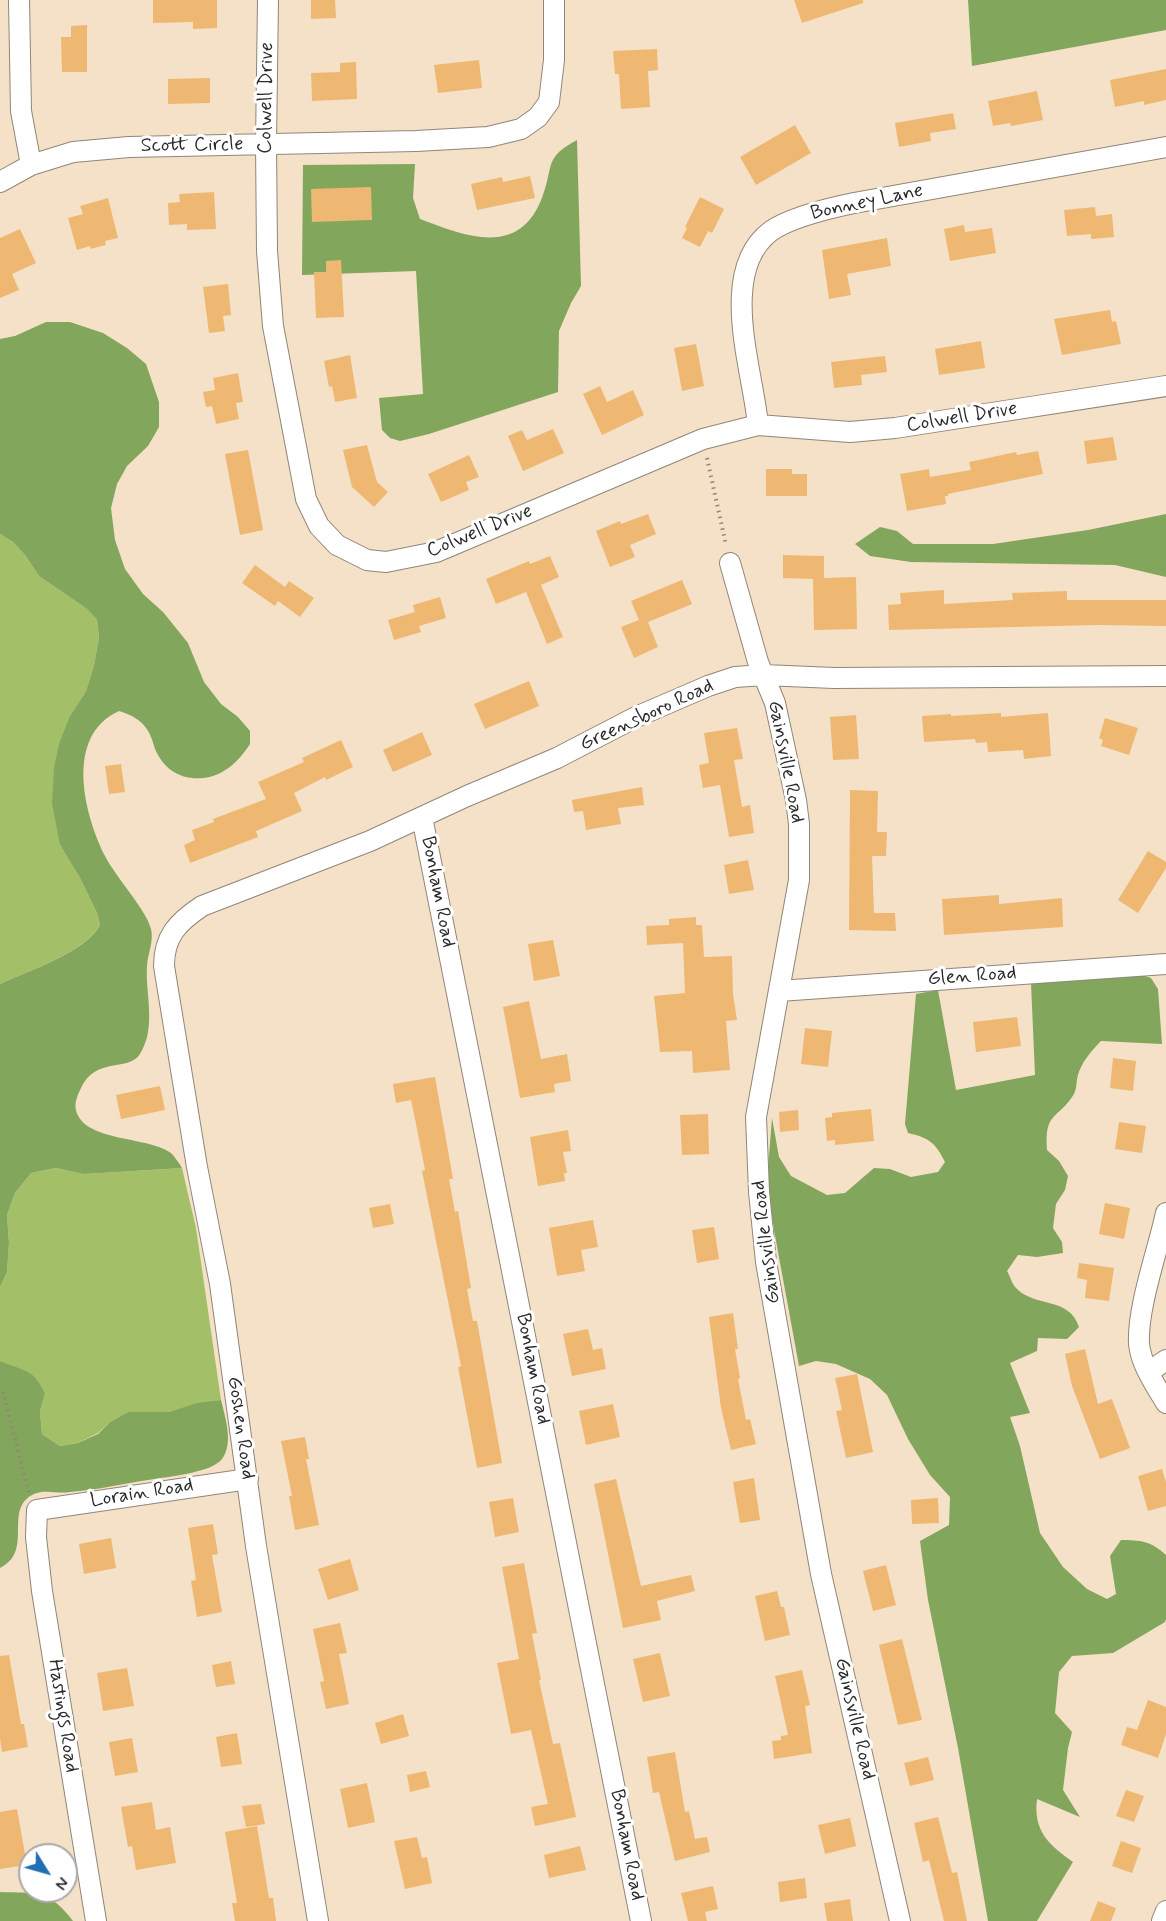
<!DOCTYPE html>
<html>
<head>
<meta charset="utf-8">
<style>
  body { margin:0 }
  #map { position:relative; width:1166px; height:1921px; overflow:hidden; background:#f5e1c7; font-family:Mynerve,sans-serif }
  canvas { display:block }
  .north { position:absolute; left:18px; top:1843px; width:60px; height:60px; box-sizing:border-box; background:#fff; border:2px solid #aaa; border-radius:50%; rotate:127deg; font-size:16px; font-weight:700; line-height:24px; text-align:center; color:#2b2b2b }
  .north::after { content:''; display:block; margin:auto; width:21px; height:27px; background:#1f6fb2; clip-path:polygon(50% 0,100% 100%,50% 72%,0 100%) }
</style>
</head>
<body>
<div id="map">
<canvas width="1166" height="1921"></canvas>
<div class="north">N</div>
</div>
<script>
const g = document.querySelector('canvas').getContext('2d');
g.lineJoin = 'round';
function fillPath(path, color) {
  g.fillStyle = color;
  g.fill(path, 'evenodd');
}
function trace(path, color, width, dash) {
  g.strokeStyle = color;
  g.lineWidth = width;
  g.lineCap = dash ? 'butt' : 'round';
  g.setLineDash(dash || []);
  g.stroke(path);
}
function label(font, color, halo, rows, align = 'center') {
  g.font = font + ' Mynerve,sans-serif';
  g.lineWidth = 6;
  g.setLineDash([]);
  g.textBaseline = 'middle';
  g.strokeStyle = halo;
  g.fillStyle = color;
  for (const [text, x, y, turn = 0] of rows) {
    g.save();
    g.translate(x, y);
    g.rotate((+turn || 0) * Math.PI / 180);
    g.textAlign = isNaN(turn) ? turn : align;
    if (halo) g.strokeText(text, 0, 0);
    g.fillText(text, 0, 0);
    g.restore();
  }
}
fillPath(new Path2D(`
  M0,534L13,542L25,555L39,576L87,609L97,618L99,638L94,665L86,691L70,716L60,845L80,878L97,913L100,925C85,952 28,971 0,984Z
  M56,1168L85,1174L182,1168L196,1228L221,1400L197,1404L169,1412H128L110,1422L98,1433L78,1443L60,1446L42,1434L40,1411L45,1394L0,1361V1287L7,1272L9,1243L7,1215L15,1193L31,1173Z`), '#a3c068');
fillPath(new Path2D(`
  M968,0H1166V30L972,66Z
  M577,140L581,286L571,303L559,331L558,392L429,434L400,441L390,438L382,430L379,398L423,394L416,271L302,275L303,165L415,164L413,198L420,219C467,237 521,258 543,195C554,164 544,158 577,140Z
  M46,322H70L103,333L127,348L146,364L159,402V427L148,446L127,466L117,484L111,508L115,540L125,569L143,594L163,612L188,643L204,682L221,704L238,717L250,731V744C239,761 224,776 203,778C181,780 164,770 155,749C153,743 151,734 146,728C140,719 129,714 119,711C64,736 84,814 105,856C115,876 147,911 151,929C154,940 148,954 147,965C145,994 157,1027 140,1054C129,1072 96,1056 81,1088C78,1094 74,1103 76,1110C83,1142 148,1136 171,1153C175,1157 179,1163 182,1168L84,1174L56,1168L31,1173L15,1193L7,1215L9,1243L7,1272L0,1287V984C28,971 86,952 100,925L97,913L80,878L60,845L52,803L54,768L59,744L70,716L86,691L94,665L99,638L97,619L87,609L39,576L25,555L13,542L0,534V339L15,336Z
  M1166,514V577L1115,565L911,562L870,556L855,544L880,527L897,531L913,544H993L1088,530Z
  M1142,975L1151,978L1158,989L1162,1044L1101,1041C1092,1050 1081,1063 1078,1075C1076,1082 1077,1088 1074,1094C1058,1120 1044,1111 1047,1150L1059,1161L1068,1176L1065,1190L1056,1204L1053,1228L1062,1242L1063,1253L1037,1257L1018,1255L1007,1271C1010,1276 1012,1284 1016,1288C1035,1308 1069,1296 1079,1327L1067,1339L1038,1338L1037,1351L1010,1363L1030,1413L1010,1417L1020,1446L1040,1533L1063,1567L1087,1589L1107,1599L1116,1594L1110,1556L1121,1540C1140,1540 1151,1541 1166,1555V1619L1165,1622L1113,1653L1072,1656L1059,1672L1055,1713L1072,1732L1068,1748L1063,1790L1080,1817L1037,1799C1033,1831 1049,1845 1073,1862L1037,1921H988L958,1748L928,1600L920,1541L949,1525L950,1497L930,1475L908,1439L887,1395L870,1379L836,1364L816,1361L799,1366L774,1230L767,1181L772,1118L779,1157L791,1176L827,1195L845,1193L874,1168L890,1169L911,1177L938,1172L945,1162C935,1142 929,1138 908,1133L905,1124L916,994L938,990L956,1090L1035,1075L1031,983Z
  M0,1361C24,1372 33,1367 45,1394L40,1411L42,1434L60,1446L78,1443L98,1434L110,1422L128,1412H169L197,1403L221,1400C225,1417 234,1443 222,1459C216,1466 206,1469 198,1471C182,1476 164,1477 148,1480C122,1484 96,1490 70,1492C58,1494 45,1489 34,1494C2,1509 35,1551 0,1568Z
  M0,1892C36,1893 50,1890 73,1921H0Z`), '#82a65c');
fillPath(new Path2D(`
  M153,0H217V28L193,29V22L153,23Z
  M311,0H335L336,18L311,19Z
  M794,0H863V3L802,23Z
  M87,25V72H62L61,37H71V26Z
  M657,49L658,70L648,71L650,107L621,109L619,74H615L613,51Z
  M479,60L482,88L438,93L434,65Z
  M356,62L357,99L312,101L311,73L340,72V63Z
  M1166,69V100L1144,105V101L1115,107L1110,80Z
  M210,78V103L168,104V79Z
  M1037,91L1043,120L1011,126L1010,123L993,126L988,101Z
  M953,113L956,129L930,133L931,141L899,147L895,123Z
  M795,125L811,153L756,185L740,157Z
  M530,176L535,198L477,210L471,184L502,177L503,182Z
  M371,187L372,220L312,222L311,189Z
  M214,192L216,229L187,230V224L169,225L168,203L180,202L179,194Z
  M700,197L724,209L712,233L708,231L700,247L682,238L687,228L685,227Z
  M108,198L118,238L105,241L106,245L90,249V246L77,250L68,218L83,214L80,206Z
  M1095,207L1096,216L1112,214L1114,237L1091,239V234L1067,236L1064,210Z
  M964,225L965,232L992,228L996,253L950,261L944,229Z
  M20,229L36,263L12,274L19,290L0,298V238Z
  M887,238L891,266L847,274L851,295L829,299L822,250Z
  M341,260L344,317L316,318L314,272H326V261Z
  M228,284L231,315L223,316L225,331L209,333L203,287Z
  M1110,310L1112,322L1116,321L1121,344L1062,355L1054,319Z
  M981,341L985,368L939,375L935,349Z
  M696,344L704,386L682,391L674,348Z
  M350,355L357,398L335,402L332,386L329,387L324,361Z
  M885,356L887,372L861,375L862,385L834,388L831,362Z
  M238,373L243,402L236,403L239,419L216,424L212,406L206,407L203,392L215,390L213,378Z
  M600,386L607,402L633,390L644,415L602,435L583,394Z
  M553,429L564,453L523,471L508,436L522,430L527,440Z
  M1113,437L1117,460L1087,464L1084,441Z
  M367,445L377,482L388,492L374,507L352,487L343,450Z
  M248,450L263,530L240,535L225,454Z
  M1038,451L1043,474L948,494V496H945L946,504L907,511L900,474L929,469L930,477L971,470L969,462L1016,452L1017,455Z
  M469,455L479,477L466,482L469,490L441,502L428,474Z
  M766,469H792V474H807V496H766Z
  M648,514L656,534L630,545L635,557L610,567L596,531L620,521L621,524Z
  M783,555L824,556V578L856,577L857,629L814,630L813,579L783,578Z
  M550,556L559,577L541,585L563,637L547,644L526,592L496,604L486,579L529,561L530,564Z
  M255,565L285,587L289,581L314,598L300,617L278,601L275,606L242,583Z
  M682,580L692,604L648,622L658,647L634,658L621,627L639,620L631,601Z
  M944,590V604L1013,600L1012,593L1067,591V600H1166V626L1097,625L889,630L888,605L901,604L900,593Z
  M440,597L446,618L419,626L421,632L394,640L388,620L415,612L417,620L413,605Z
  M529,681L539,706L485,729L474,704Z
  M1001,713V717L1048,713L1051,756L1024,759L1023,750L988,752L987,742L976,743L975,739L924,742L922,716L951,714V716Z
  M856,715L859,759L833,760L830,717Z
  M1105,718L1138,728L1129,755L1101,746L1103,740L1099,738Z
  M737,728L743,759L734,760L742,807L750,805L754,833L729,837L720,785L703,788L699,765L709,763L704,733Z
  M422,732L432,755L393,772L383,750Z
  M341,740L353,767L326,780L325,777L294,793L302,811L256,831L258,837L190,863L184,845L195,840L192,830L214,822L213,819L266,799L258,782L304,762L302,758Z
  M121,764L125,792L109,794L105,766Z
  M642,787L644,805L618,808L621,824L586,830L583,811L574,812L572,800Z
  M850,790L878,791L877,832H887L886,856H872L874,913H895L896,931L849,930Z
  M1148,851L1166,862V868L1138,913L1118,900Z
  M748,860L754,890L729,894L724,865Z
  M999,895V904L1062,898L1063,927L944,935L942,899Z
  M696,917V925H702L704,957L732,956L733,994L737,1020L726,1021L730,1070L693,1073L692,1051L660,1052L654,996L685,993L683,943L647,945L646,926L669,925V919Z
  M553,940L560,976L534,981L528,944Z
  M529,1001L541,1059L567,1054L571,1081L554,1084L555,1092L520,1098L503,1007Z
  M1017,1017L1021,1046L976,1052L973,1022Z
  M805,1028L832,1031L828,1067L801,1064Z
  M1113,1058L1136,1061L1133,1091L1110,1088Z
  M435,1077L453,1179H449L455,1212L458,1211L471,1288L467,1289L473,1321H477L502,1463L477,1468L458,1367L461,1366L422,1171L425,1170L415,1119L411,1100L396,1103L393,1084Z
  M160,1086L165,1110L121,1119L116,1095Z
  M871,1109L874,1141L835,1145V1140L827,1141L825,1118L832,1117V1113Z
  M798,1110L799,1130L780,1132L779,1112Z
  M708,1114L709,1154L682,1155L680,1115Z
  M1119,1122L1146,1126L1142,1153L1115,1149Z
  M568,1130L571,1151L563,1152L567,1173H564L565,1181L538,1186L530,1137Z
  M1105,1203L1130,1208L1124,1239L1099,1234Z
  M390,1204L394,1224L373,1228L369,1208Z
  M593,1220L598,1247L581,1250L585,1271L557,1276L549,1228Z
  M714,1227L719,1259L697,1263L692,1230Z
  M1079,1263L1114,1268L1109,1301L1085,1298L1087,1280L1077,1278Z
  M733,1313L738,1349H735L740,1378L738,1379L746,1420L750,1419L756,1444L731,1450L721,1408L709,1317Z
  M588,1329L593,1350L602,1348L606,1369L572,1376L563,1334Z
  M1085,1349L1098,1404L1112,1399L1130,1448L1100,1459L1072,1386L1065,1354Z
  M857,1374L873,1452L846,1458L836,1411L842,1410L835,1378Z
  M613,1404L620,1437L586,1445L579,1411Z
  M305,1437L309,1459H306L319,1525L295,1530L289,1496H292L281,1441Z
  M1162,1469L1166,1482V1506L1148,1511L1138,1476Z
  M754,1478L760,1520L740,1523L733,1482Z
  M616,1479L641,1586L691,1575L695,1591L657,1601L661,1620L623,1628L594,1484Z
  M513,1498L519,1532L495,1537L489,1502Z
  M938,1498L939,1523L912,1524L911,1500Z
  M213,1524L218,1554L212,1555L222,1612L197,1617L191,1581L196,1580L188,1528Z
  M111,1538L116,1568L84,1574L79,1544Z
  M350,1559L359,1590L328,1600L318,1569Z
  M524,1563L537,1633L532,1634L541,1680H539L553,1744L560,1743L576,1817L535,1826L531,1807L548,1804L531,1730L511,1734L497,1663L519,1659L502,1567Z
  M886,1565L896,1605L873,1611L863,1571Z
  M777,1591L781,1607H784L790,1635L765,1641L755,1596Z
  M340,1623L347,1653L339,1654L349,1704L326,1709L320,1682L324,1681L313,1629Z
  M902,1639L922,1720L898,1725L879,1645Z
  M660,1653L670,1696L643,1702L633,1659Z
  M9,1655L21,1724H24L28,1747L2,1752L0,1739V1656Z
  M231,1661L235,1684L216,1687L212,1665Z
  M127,1668L134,1706L103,1711L97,1673Z
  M802,1670L810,1705L805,1706L812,1753L774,1759L772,1741L781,1740V1736L788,1735L775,1676Z
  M1148,1700L1166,1707V1734L1158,1758L1121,1745L1127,1727L1137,1730Z
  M403,1714L409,1736L381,1744L375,1723Z
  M237,1733L242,1764L221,1767L216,1737Z
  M132,1738L138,1772L115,1776L109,1742Z
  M675,1752L685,1812L689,1811L695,1839L707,1837L710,1852L675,1861L659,1792L653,1793L647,1757Z
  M928,1757L934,1780L910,1786L904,1763Z
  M426,1771L430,1787L410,1792L407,1775Z
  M367,1783L375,1822L348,1828L340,1789Z
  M1126,1790L1144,1796L1134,1822L1116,1816Z
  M152,1802L156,1830L170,1827L176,1863L136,1870L132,1846L128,1847L121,1807Z
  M261,1804L265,1824L246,1827L242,1806Z
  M17,1809L27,1865L0,1869V1812Z
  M938,1817L952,1873L957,1872L967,1921H944L929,1860L923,1862L914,1823Z
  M850,1818L856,1846L825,1854L818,1825Z
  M257,1826L269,1898H273L276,1921H235L232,1903H237L225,1832Z
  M417,1837L422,1858L427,1857L432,1883L405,1889L394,1841Z
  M1121,1841L1141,1848L1132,1873L1112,1866Z
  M580,1846L586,1870L549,1878L544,1855Z
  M805,1878L807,1898L780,1902L778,1882Z
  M713,1886L718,1909L705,1912L707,1921H688L681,1893Z
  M850,1899L853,1921H827L824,1903Z
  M1098,1901L1116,1908L1111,1921H1090Z`), '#eeb872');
const minor = new Path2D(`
  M19,0L21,111L31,165L73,152L129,147L416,141L488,137L521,129L538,117L549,102L554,60V0
  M268,0L266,144L267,251L273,326L306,499L319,526L337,545L367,560L386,562L436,552L703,439L758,425L850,432L895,428L1166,386
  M0,182L31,165
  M758,425C753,370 717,271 771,231C791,217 830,208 854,203L1166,147
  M730,563L758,662L775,703L796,800L799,824V880L756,1117L759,1192L766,1262L821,1574L900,1921
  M422,817L641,1921
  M779,991L1166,964
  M1166,1213C1158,1250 1137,1308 1139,1344C1141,1365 1156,1386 1166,1403
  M1149,1372L1166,1360
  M96,1921L42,1591L36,1537L37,1510L248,1479
  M318,1921L256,1546L220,1284L197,1167L164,966C164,936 178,922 202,906L370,841L467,796L557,758L636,717L708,686L735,677L764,675L834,678L1166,676
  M1162,1921L1166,1911`);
trace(minor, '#908679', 22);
trace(new Path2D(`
  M707,458L726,545
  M3,1392L29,1493`), '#908679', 4, [1.5, 4.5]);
trace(minor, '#fff', 20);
label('20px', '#2b2b2b', '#fff', [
  ["Colwell Drive",267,98,-89],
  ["Scott Circle",192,146,-1],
  ["Bonney Lane",867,203,-12],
  ["Colwell Drive",962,418,-9],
  ["Colwell Drive",480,532,-22],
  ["Greensboro Road",647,716,-25],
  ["Gainsville Road",785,762,79],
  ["Bonham Road",437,892,79],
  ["Glen Road",972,977,-4],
  ["Gainsville Road",767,1242,-97],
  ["Bonham Road",532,1369,79],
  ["Goshen Road",240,1428,82],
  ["Lorain Road",142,1494,-9],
  ["Hastings Road",62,1716,81],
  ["Gainsville Road",854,1719,77],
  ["Bonham Road",626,1845,79]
]);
</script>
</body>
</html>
